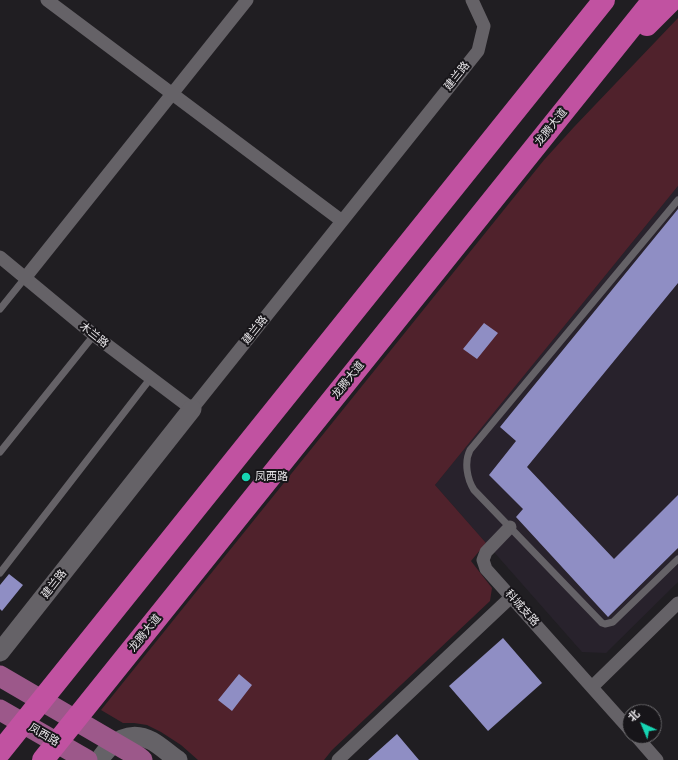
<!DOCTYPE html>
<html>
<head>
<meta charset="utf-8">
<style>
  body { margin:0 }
  #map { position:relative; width:678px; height:760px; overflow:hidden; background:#201e22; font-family:Raleway,"Noto Sans SC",sans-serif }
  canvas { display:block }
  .north { position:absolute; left:622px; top:704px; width:40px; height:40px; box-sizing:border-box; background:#171519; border:1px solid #6b696c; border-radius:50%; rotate:316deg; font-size:11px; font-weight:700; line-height:16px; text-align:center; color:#e8e6e9 }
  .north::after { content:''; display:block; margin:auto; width:14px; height:18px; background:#16d5b3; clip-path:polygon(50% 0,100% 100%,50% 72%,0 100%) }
</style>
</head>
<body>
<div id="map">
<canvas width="678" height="760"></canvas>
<div class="north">北</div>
</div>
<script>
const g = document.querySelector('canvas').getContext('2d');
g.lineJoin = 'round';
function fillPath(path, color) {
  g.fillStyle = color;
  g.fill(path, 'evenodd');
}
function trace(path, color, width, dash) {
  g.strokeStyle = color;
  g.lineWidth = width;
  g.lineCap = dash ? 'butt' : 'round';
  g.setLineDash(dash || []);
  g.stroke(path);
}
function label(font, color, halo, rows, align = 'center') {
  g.font = font + ' Raleway,"Noto Sans SC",sans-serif';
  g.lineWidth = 4;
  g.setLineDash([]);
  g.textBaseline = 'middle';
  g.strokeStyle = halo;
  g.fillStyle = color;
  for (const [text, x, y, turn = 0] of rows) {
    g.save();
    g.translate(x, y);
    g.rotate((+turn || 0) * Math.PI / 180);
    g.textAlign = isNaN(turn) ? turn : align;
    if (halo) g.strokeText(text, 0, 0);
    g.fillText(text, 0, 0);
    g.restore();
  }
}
fillPath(new Path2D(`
  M678,186V582L606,653L582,652L435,485Z`), '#28222c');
fillPath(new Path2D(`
  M678,18V186L435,485L486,543L471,561L492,588L490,601L332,750L324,760H198L181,745L161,732L147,725L134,723H123L101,710L544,160L574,127Z`), '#50222c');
fillPath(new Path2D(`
  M678,209V283L527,467L614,559L678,495V548L608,617L516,517L523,509L489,475L516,441L500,427Z
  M484,323L498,333L477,359L463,349Z
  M9,574L23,585L2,611L0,609V585Z
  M503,638L542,683L488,731L449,686Z
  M239,674L252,685L232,711L218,700Z
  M397,734L419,760H368Z`), '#8f8ec4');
trace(new Path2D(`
  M678,200L470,450C464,462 467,479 474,490L602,623L605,624L613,622L678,559
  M0,309L25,278
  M0,452L94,335
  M0,573L150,379`), '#656267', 7);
trace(new Path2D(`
  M47,0L342,221
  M0,257L94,335L192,409L478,51L484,26L472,0
  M25,278L247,0
  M510,527L486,552L483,560L486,569L630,730
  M592,687L678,603
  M636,736L657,760
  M338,760L511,597`), '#656267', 13);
trace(new Path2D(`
  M0,652L192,409
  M99,760C112,741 130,729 152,741C161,746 169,754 178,760`), '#656267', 19);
trace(new Path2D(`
  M0,676L137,756L142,760
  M0,710L87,760`), '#9c588a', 21);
trace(new Path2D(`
  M647,25L672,0
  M0,752L604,0
  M43,760L653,0`), '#c152a1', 22);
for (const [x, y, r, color] of [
  [246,477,5,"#16d5b3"]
]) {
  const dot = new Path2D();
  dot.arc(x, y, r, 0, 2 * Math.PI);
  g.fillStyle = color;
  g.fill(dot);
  trace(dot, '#171519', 1.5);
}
label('11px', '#e8e6e9', '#171519', [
  ["建兰路",457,76,-51],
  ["龙腾大道",551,127,-51],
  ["建兰路",255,330,-51],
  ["木兰路",94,335,39],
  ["龙腾大道",348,380,-51],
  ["建兰路",54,584,-52],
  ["科城支路",522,608,48],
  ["龙腾大道",145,633,-51],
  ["凤西路",44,735,30]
]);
label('11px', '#e8e6e9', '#171519', [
  ["凤西路",255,477]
], 'left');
</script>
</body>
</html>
